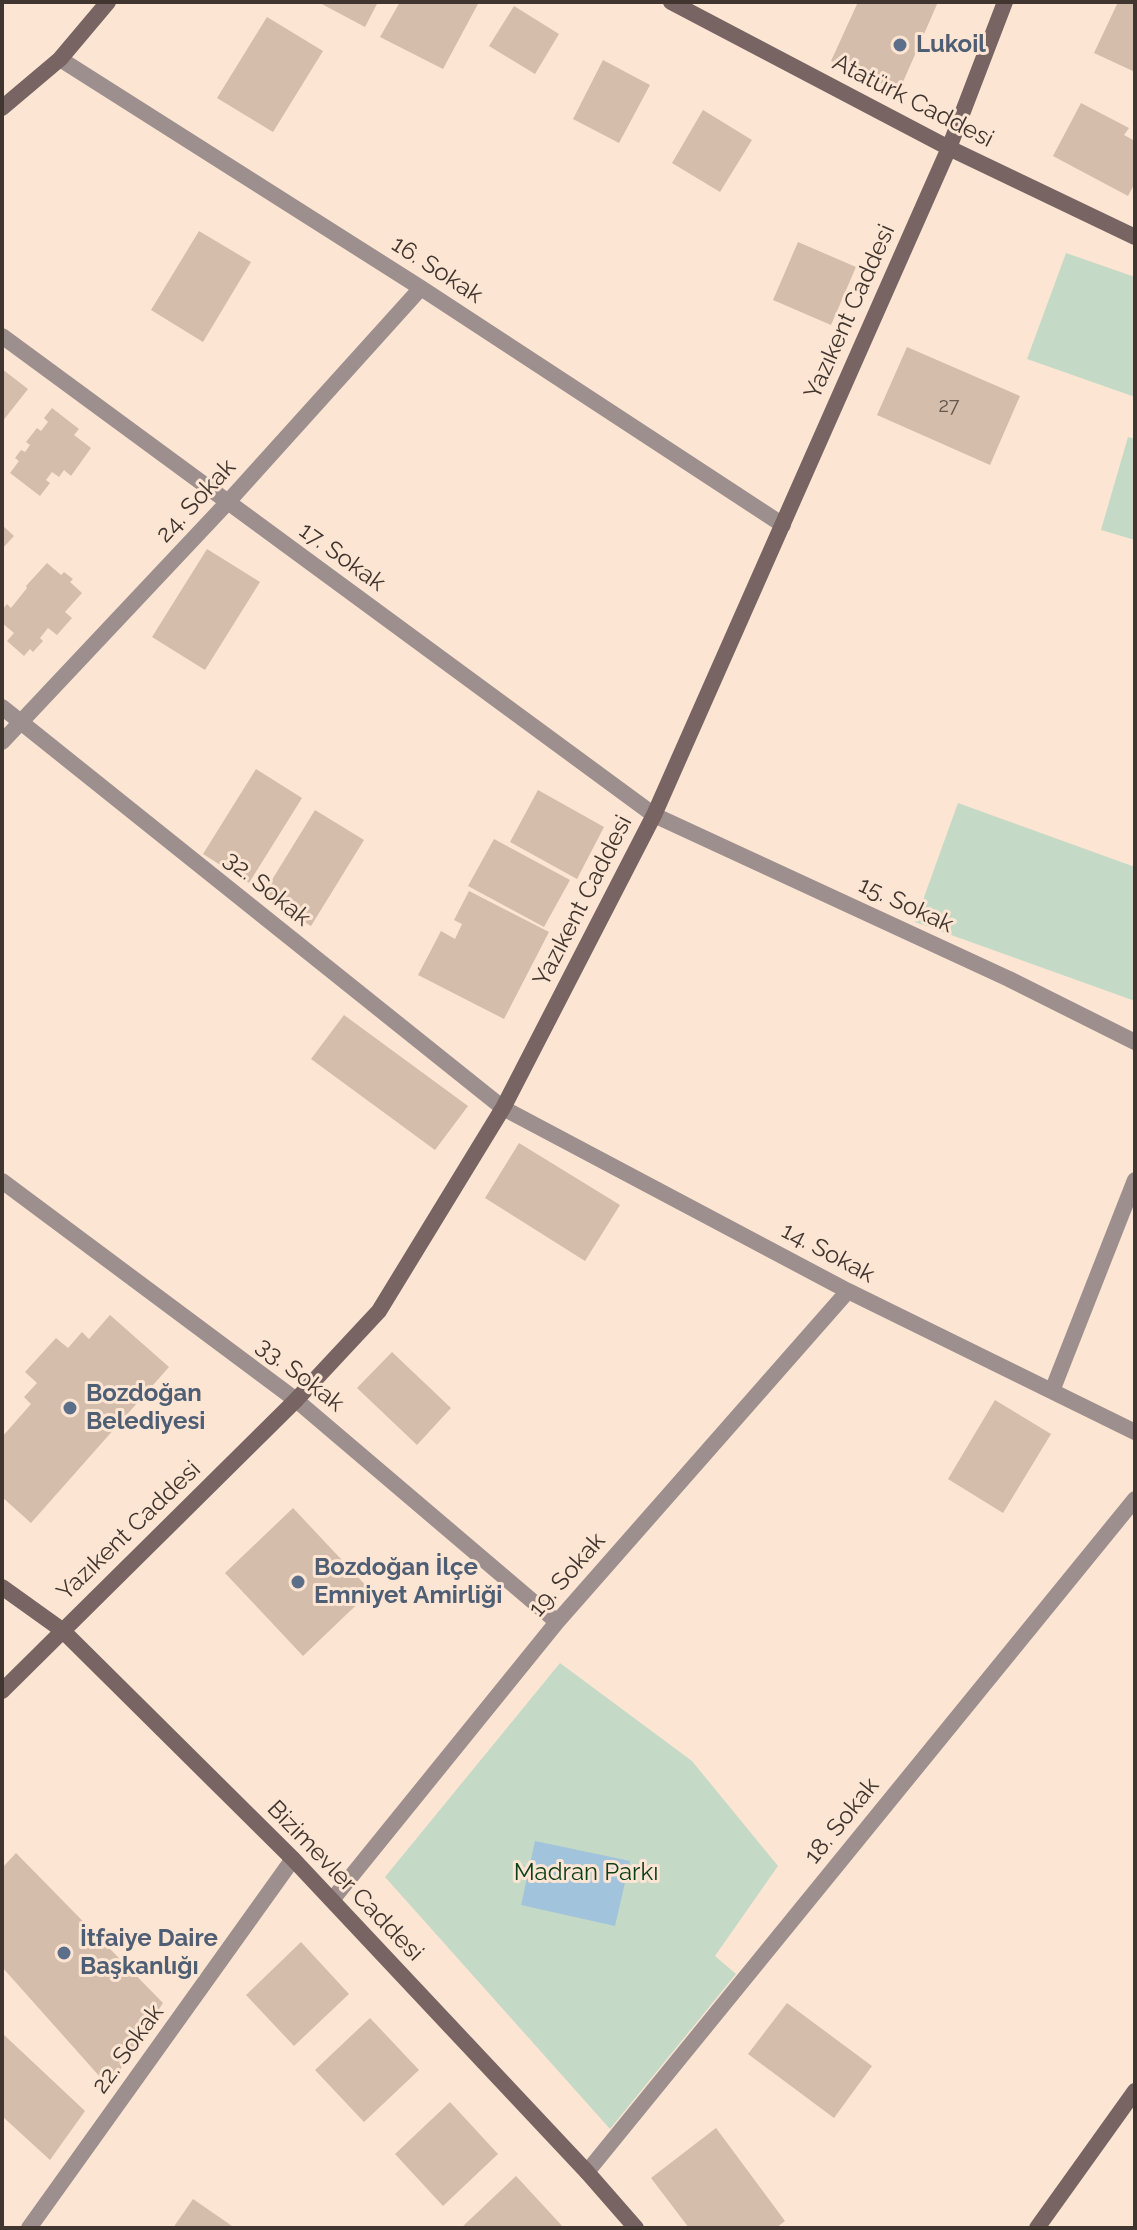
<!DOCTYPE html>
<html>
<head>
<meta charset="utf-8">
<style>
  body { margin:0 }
  #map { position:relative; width:1137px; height:2230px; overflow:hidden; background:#fde5d3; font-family:Raleway,sans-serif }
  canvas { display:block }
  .frame { position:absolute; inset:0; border:4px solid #40362f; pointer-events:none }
</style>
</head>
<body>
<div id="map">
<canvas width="1137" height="2230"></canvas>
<div class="frame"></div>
</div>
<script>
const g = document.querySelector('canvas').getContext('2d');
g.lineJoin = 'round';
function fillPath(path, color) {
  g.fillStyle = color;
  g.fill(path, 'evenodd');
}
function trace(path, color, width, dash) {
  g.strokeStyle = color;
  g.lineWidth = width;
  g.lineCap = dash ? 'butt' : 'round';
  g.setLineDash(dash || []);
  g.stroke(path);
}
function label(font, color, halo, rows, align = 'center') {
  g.font = font + ' Raleway,sans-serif';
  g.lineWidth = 6;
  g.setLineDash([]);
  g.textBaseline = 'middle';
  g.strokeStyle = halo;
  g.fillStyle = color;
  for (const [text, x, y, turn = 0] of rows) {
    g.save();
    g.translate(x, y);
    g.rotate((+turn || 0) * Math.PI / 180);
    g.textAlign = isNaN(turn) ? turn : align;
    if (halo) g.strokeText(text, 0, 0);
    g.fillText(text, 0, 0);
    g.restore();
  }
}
fillPath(new Path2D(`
  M1066,253L1135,277V397L1027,359Z
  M1128,437L1135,439V540L1101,530Z
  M958,803L1135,867V1001L915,922Z
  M560,1663L692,1761L778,1866L715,1956L736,1974L610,2129L385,1877Z`), '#c4dac6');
fillPath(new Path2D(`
  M535,1841L630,1861L615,1926L521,1905Z`), '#a1c3dc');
fillPath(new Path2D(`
  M318,2H378L365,27Z
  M400,2H479L443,69L380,37Z
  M858,2H938L899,91L831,61Z
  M1118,2H1135V72L1094,53Z
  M514,6L559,34L535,74L489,46Z
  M267,17L323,51L273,132L217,98Z
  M603,60L650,85L619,143L573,119Z
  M1081,103L1129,128L1124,135L1135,141V183L1128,196L1053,156Z
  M703,110L752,140L720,192L672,163Z
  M199,231L251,262L203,342L151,310Z
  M798,242L856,267L831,325L773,300Z
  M907,347L1020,396L990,465L877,415Z
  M2,369L28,389L2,422Z
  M52,408L79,429L74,435L91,448L71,476L64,470L59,477L52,472L46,480L50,483L40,496L10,473L19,461L15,458L21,450L25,452L30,445L26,442L37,428L41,431L48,422L44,418Z
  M2,525L14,536L2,549Z
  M207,549L260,582L205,670L152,637Z
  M47,563L61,575L64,572L73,579L70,582L82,593L65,612L72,618L57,635L48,628L40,638L43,641L33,652L30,649L24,656L7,641L14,633L2,623V610L7,604L11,608L27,588L26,586Z
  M256,769L302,798L249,883L203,854Z
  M538,790L604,827L577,879L510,842Z
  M315,810L364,840L311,926L262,896Z
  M494,839L570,880L544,927L468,886Z
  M469,891L549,932L504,1019L418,975L441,931L455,939L462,924L454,920Z
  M344,1015L468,1106L435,1150L311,1059Z
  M519,1143L620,1205L585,1261L485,1198Z
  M110,1315L169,1367L31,1523L2,1497V1437L31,1404L24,1397L37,1383L25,1372L56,1338L68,1348L82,1332L89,1339Z
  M392,1352L451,1408L417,1445L357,1388Z
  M995,1400L1051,1434L1003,1513L948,1479Z
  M293,1508L371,1591L303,1656L225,1573Z
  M16,1853L163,2003L109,2087L2,1967V1868Z
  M301,1942L349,1994L294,2046L246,1995Z
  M787,2003L872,2066L834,2118L748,2054Z
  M370,2018L419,2070L364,2122L315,2070Z
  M2,2033L85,2111L50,2160L2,2116Z
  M450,2102L498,2154L443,2206L395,2154Z
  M716,2128L785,2221L776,2228H689L651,2178Z
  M516,2176L564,2228H461Z
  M193,2199L235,2228H173Z`), '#d4bdab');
trace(new Path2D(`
  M60,59L421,288L783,525
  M2,336L654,815L1009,979L1135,1042
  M2,707L503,1108L848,1291L1135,1432
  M2,742L227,503L421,288
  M2,1181L296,1400L557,1622
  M1052,1391L1135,1180
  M332,1900L557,1622L848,1291
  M587,2172L1135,1499
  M29,2228L293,1859`), '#9c8f8e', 16);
trace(new Path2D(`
  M671,2L949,148L1135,237
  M2,108L60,59L108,2
  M2,1587L62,1630L293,1859L587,2172L636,2228
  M2,1691L296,1400L379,1311L503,1108L654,815L949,148L1005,2
  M1037,2228L1135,2091`), '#776463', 16);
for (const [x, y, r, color] of [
  [900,45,8,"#5c6f8a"],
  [70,1408,8,"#5c6f8a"],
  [298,1582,8,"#5c6f8a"],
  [64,1953,8,"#5c6f8a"]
]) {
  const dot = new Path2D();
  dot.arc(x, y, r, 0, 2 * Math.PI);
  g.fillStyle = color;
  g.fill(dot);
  trace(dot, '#fde5d3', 3);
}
label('20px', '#65584e', null, [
  ["27",949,406]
]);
label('bold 24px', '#4e5e75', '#fde5d3', [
  ["Lukoil",916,45],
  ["Bozdoğan",86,1394],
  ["Belediyesi",86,1422],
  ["Bozdoğan İlçe",314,1568],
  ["Emniyet Amirliği",314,1596],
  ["İtfaiye Daire",80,1939],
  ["Başkanlığı",80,1967]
], 'left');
label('24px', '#40362f', '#fde5d3', [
  ["Atatürk Caddesi",913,101,27],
  ["16. Sokak",437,270,33],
  ["Yazıkent Caddesi",850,312,-66],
  ["24. Sokak",196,501,-47],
  ["17. Sokak",342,557,36],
  ["32. Sokak",267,889,39],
  ["Yazıkent Caddesi",583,901,-63],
  ["15. Sokak",906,905,25],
  ["14. Sokak",828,1253,28],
  ["33. Sokak",300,1375,38],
  ["Yazıkent Caddesi",129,1531,-44],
  ["19. Sokak",567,1575,-49],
  ["18. Sokak",842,1821,-51],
  ["Bizimevler Caddesi",345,1881,46],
  ["22. Sokak",128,2049,-54]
]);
label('24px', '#0c3e1a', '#fde5d3', [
  ["Madran Parkı",586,1873]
]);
</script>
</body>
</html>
